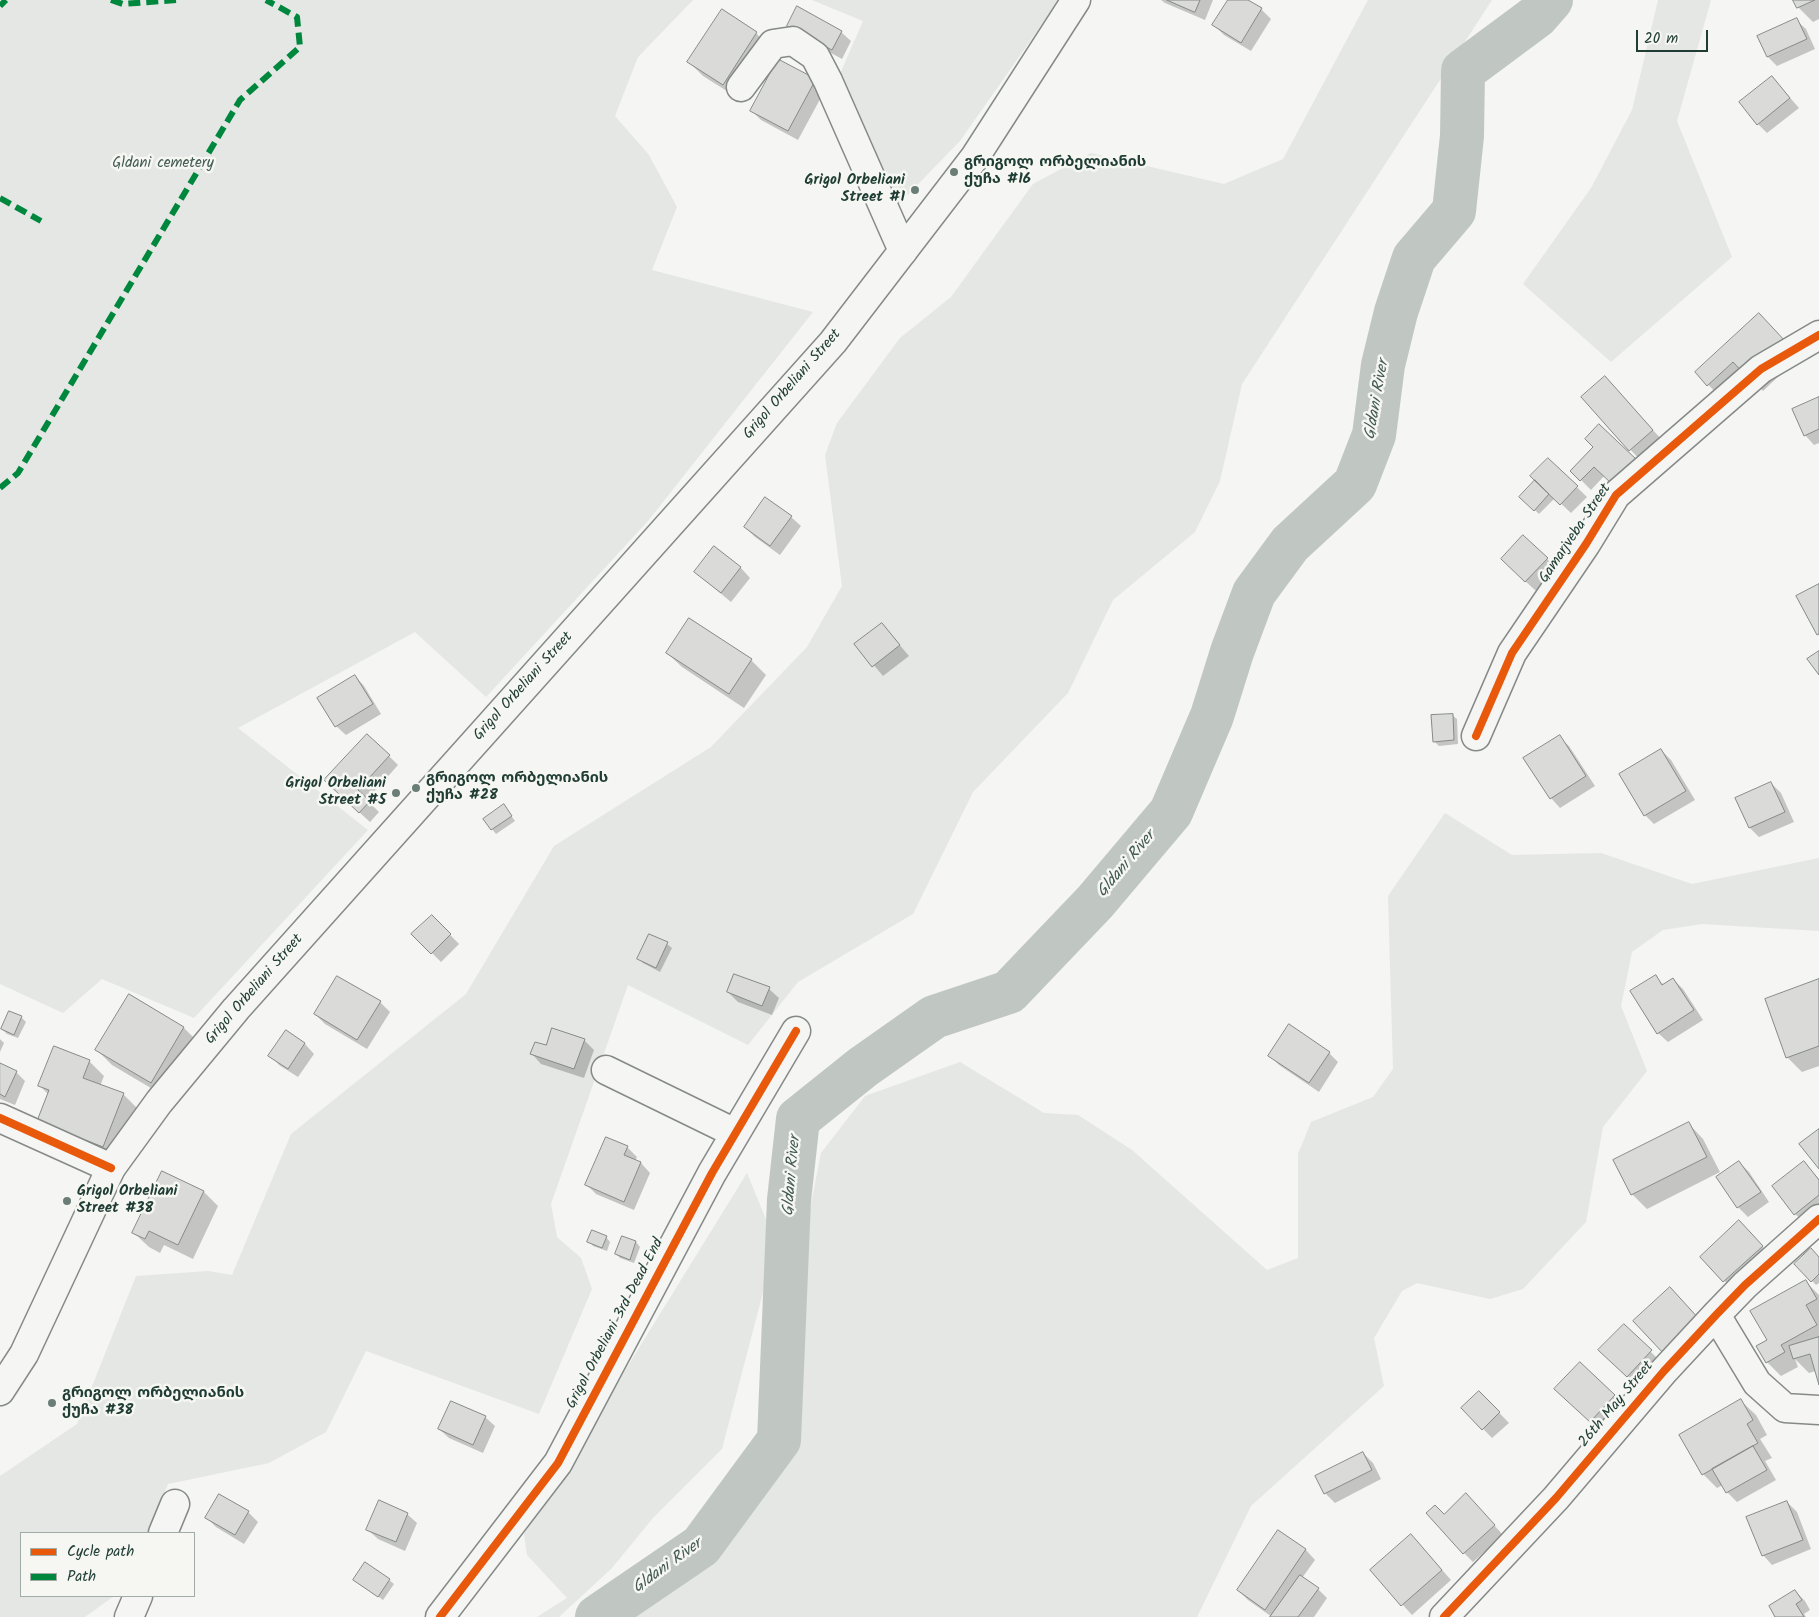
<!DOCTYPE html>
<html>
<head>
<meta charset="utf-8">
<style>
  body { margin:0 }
  #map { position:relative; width:1819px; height:1617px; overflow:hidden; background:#f5f5f3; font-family:Kalam,sans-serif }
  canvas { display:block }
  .legend { position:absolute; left:20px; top:1532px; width:175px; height:65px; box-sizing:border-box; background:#f6f6f2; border:1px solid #a0aca6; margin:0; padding:6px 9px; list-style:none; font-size:15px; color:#1f3d34 }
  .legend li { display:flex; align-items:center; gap:10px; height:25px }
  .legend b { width:25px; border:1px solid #a0aca6 }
  .scale { position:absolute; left:1636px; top:30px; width:72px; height:22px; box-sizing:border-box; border:2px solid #1f3d34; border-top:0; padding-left:6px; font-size:15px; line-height:18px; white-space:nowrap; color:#1f3d34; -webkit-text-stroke:4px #f6f6f2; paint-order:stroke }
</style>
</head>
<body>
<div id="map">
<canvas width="1819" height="1617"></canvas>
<ul class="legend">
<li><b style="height:6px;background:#e8590c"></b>Cycle path</li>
<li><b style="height:6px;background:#00873e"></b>Path</li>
</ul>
<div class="scale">20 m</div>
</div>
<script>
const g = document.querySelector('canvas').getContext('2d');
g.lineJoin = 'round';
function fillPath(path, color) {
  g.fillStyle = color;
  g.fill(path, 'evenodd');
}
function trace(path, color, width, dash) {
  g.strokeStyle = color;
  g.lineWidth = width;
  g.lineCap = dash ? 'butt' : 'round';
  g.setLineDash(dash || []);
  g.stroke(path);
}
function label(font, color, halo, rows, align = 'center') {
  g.font = font + ' Kalam,"Noto Sans Georgian",sans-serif';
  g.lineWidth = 5;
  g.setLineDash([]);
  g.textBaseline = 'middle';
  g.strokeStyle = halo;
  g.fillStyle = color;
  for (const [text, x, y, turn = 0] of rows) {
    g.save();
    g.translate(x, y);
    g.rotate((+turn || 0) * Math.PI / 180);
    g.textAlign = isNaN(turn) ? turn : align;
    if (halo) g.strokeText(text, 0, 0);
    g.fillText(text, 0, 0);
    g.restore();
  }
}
fillPath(new Path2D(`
  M0,0H693L638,57L615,116L649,155L677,207L652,270L813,312L648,521L486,697L415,632L238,728L368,830L194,1018L102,979L63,1013L0,984Z
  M812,0H1059L960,141L890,213L836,83L863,21Z
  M1368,0H1492L1242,384L1220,481L1195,532L1113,600L1068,693L973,792L913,914L798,982L748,1045L628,985L551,1204L557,1237L581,1258L592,1289L539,1414L366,1351L326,1432L269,1463L168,1484L149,1533H21V1596H114L85,1617H0V1476L77,1424L136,1276L208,1271L232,1275L291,1134L466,994L554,846L711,747L807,647L842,586L825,455L837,423L900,338L951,297L1033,184L1091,153L1224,184L1283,159Z
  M1658,0H1711L1677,121L1732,257L1611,362L1523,284L1591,188L1632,110Z
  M1445,813L1512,855L1601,853L1692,884L1819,858V931L1702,924L1663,930L1632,952L1621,1006L1647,1071L1603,1127L1586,1222L1523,1289L1490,1299L1417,1283L1402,1291L1374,1338L1384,1386L1251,1506L1197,1617H628L722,1552L778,1477L795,1386L799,1265L821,1153L865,1096L960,1062L1044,1113L1078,1115L1132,1150L1267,1270L1298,1258V1154L1311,1122L1373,1097L1393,1069L1388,896Z
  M747,1173L774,1239L767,1277L722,1449L653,1518L612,1568L559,1617H537L567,1598L527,1555L524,1534Z`), '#e4e7e3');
fillPath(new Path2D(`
  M1161,0H1213L1205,20L1165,3Z
  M1230,0H1246L1261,9L1271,19L1251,51L1224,35L1214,25Z
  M1795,0H1819V19L1813,22L1798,7Z
  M1796,20L1806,29L1815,49L1777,66L1768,57Z
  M841,32L851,41L842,59L798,35Z
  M756,33L771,48L738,98L703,76L689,62Z
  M1772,77L1799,108L1767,133L1758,124Z
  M816,80L825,90L798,140L761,120L751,110Z
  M1759,315L1799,357L1763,391L1748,376L1723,400L1696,372Z
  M1614,387L1662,440L1640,460L1583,398Z
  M1819,399V443L1814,445L1805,435Z
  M1599,426L1605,475L1591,490L1572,471L1595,447Z
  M1548,459L1587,497L1571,513L1555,498L1539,514L1521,497L1535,482Z
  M766,499L791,517L801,526L780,555L755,537L745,527Z
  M714,548L741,568L750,578L731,602L695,572Z
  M1547,559L1556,568L1536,591L1512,569Z
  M690,620L751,660L766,675L744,708L682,667L667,653Z
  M882,624L909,656L883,676L856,644Z
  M355,676L364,686L381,714L346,735L336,726Z
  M1452,715L1457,719L1458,744L1439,746L1434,741Z
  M1559,737L1569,746L1595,786L1560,808L1551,798Z
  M1661,750L1671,760L1695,800L1654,824L1645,815Z
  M389,756L398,765L367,800L379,812L370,822L335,790Z
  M1771,783L1781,793L1794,822L1759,837L1750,828Z
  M504,806L515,821L496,834L492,829Z
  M432,916L459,944L441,962L413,934Z
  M650,935L667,944L672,948L660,972L643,963L639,959Z
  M1655,977L1664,985L1673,979L1683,989L1703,1020L1668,1042L1658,1033Z
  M1819,981V1066L1802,1072L1787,1057Z
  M769,989L779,998L772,1015L738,1002L728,992Z
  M130,996L184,1028L198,1042L166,1097L112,1065L97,1050Z
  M380,1002L390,1012L367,1049L325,1024L315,1014Z
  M21,1017L26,1022L18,1038L7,1034L2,1029Z
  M286,1032L305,1044L314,1054L298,1077L279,1065L270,1055Z
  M0,1039L4,1043L0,1052Z
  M584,1040L594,1050L584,1078L541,1064L532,1054L546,1047Z
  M1329,1053L1338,1062L1319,1092L1279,1065L1270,1056Z
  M89,1061L104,1076L100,1086L123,1094L138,1109L118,1161L54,1136L49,1095L40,1086Z
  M0,1065L16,1072L25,1081L15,1105L0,1099Z
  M1689,1124L1703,1139L1720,1172L1647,1209L1632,1194Z
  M627,1147L637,1157L635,1161L641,1163L650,1173L634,1210L596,1194L586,1184Z
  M1739,1162L1749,1172L1769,1202L1748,1217L1738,1207L1718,1177Z
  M1804,1163L1819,1179V1212L1805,1223L1795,1214Z
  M204,1192L218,1206L193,1259L164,1245L160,1253L149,1247L134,1233Z
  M1749,1231L1771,1256L1734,1291L1702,1257Z
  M606,1237L610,1242L607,1251L593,1246L589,1241Z
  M622,1237L636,1242L640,1247L634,1263L620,1258L616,1254Z
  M1819,1259V1283L1816,1285L1796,1264Z
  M1806,1282L1819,1295V1380L1816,1371L1809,1373L1795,1359L1798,1367L1781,1376L1767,1362L1768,1341Z
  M1624,1325L1660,1361L1637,1385L1610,1359Z
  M1580,1364L1624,1405L1601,1431L1566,1398Z
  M1479,1392L1509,1423L1492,1438L1463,1408Z
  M1741,1401L1756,1415L1767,1435L1760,1439L1772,1458L1765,1461L1776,1480L1737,1502L1727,1492L1723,1485L1717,1488L1703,1474Z
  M485,1417L495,1426L483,1453L449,1438L439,1429Z
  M1363,1453L1373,1463L1381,1479L1335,1503L1325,1493L1316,1477Z
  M1787,1502L1797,1512L1811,1549L1772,1565L1763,1555Z
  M1476,1505L1503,1535L1473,1562L1464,1553L1444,1515Z
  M248,1512L258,1522L244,1544L216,1527L206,1517Z
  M407,1514L417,1523L405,1551L378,1539L368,1530Z
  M1278,1532L1306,1550L1315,1560L1302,1578L1318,1589L1327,1598L1314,1617H1272L1248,1600L1238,1590Z
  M1420,1545L1451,1580L1412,1615L1371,1570Z
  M355,1580H389L394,1584L383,1600Z
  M1795,1591L1805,1601L1810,1610L1804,1614L1806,1617H1777Z`), '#0003');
trace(new Path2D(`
  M597,1617L701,1546L779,1440L789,1200L798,1119L863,1067L934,1017L1009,992L1095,902L1171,812L1212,716L1232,652L1254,593L1290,544L1355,484L1374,435L1383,365L1396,312L1414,258L1454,211L1462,136L1463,71L1537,16L1551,0`), '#c0c7c3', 44);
const building = new Path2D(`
  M1167,0H1200L1195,12Z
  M1228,0H1248L1262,8L1241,43L1212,25Z
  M1793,0H1815L1797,8Z
  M797,6L842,31L832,50L787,26Z
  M722,9L757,32L723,85L687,62Z
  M1797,18L1807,39L1767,57L1757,36Z
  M778,59L816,79L788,131L750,111Z
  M1772,76L1790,98L1757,125L1739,102Z
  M1759,313L1786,342L1747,377L1733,362L1707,386L1695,372Z
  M1605,376L1653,430L1629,451L1581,397Z
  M1819,397V429L1804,436L1792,409Z
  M1599,424L1637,460L1613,485L1594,467L1580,481L1570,471L1593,447L1585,439Z
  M1548,458L1578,486L1560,505L1530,476Z
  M1535,480L1549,494L1534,511L1519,497Z
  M765,497L792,516L770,546L744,527Z
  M1523,535L1548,558L1525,582L1501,559Z
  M714,546L741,567L721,593L694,572Z
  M1819,584V634L1817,635L1796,596Z
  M689,618L752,659L729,694L666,653Z
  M882,623L900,645L872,667L854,644Z
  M1819,651V675L1807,659Z
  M355,675L373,704L335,727L317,698Z
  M1453,714L1454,740L1433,742L1431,715Z
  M367,734L390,755L358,790L370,801L359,813L324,780Z
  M1560,735L1586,776L1550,799L1523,758Z
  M1661,749L1686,791L1644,816L1619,774Z
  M1771,782L1785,812L1749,828L1735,798Z
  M504,804L512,816L491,830L483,819Z
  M432,915L451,934L431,954L411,934Z
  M649,934L668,942L656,968L637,959Z
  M734,974L770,987L762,1006L727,992Z
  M1656,975L1662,985L1673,978L1694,1010L1657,1034L1630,991Z
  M337,976L381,1001L357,1040L314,1014Z
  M1819,979V1046L1786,1058L1765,999Z
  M129,994L184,1027L151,1083L95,1050Z
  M9,1011L22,1016L14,1035L1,1029Z
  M1289,1024L1330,1052L1309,1083L1268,1056Z
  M552,1028L585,1039L574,1069L530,1054L535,1042L546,1045Z
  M286,1030L305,1043L288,1069L268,1056Z
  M54,1046L90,1060L83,1078L124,1093L103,1147L37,1121L49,1090L38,1086Z
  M0,1063L17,1071L5,1097L0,1094Z
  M1689,1122L1707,1157L1631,1195L1613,1160Z
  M1819,1129V1169L1799,1144Z
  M606,1137L628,1146L624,1155L641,1162L624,1202L585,1185Z
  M1739,1161L1761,1192L1737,1208L1716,1177Z
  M1804,1161L1819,1180V1195L1794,1215L1772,1186Z
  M162,1171L204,1191L178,1245L149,1231L145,1239L132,1233Z
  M1739,1220L1763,1246L1723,1282L1700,1257Z
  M592,1230L607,1236L602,1248L587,1242Z
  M622,1236L636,1241L630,1260L615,1254Z
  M1811,1248L1819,1257V1274L1811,1282L1794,1264Z
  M1806,1280L1817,1299L1806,1305L1817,1325L1781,1345L1785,1352L1766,1363L1756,1346L1767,1340L1750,1311Z
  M1670,1287L1700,1320L1664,1354L1633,1321Z
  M1624,1324L1652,1350L1627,1377L1598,1350Z
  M1819,1337V1385L1810,1354L1793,1359L1789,1346Z
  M1580,1362L1615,1395L1590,1422L1554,1389Z
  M1479,1391L1500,1412L1482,1430L1461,1408Z
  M1741,1399L1753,1420L1747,1424L1758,1443L1702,1475L1679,1435Z
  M451,1401L486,1416L473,1445L438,1429Z
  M1753,1446L1767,1470L1726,1493L1712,1469Z
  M1363,1452L1372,1470L1324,1494L1315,1476Z
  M1466,1493L1495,1525L1463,1554L1426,1513L1435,1505L1444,1514Z
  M219,1494L249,1511L235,1535L205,1518Z
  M379,1500L408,1513L396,1542L366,1530Z
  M1787,1501L1803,1540L1762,1556L1746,1517Z
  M1278,1530L1306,1549L1265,1610L1237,1590Z
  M1411,1534L1442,1570L1401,1606L1370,1570Z
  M365,1562L390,1579L378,1597L353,1580Z
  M1300,1575L1319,1588L1298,1617H1270Z
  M1795,1590L1802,1600L1796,1604L1804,1617H1775L1769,1606Z`);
fillPath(building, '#dadbd9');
trace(building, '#858a88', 1);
const minor = new Path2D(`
  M741,87L773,44L793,41L815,56L828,81L903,251
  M1476,736L1512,653L1586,544L1616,495L1761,369L1819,335
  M606,1070L735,1133
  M0,1118L111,1168
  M1716,1315L1757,1383L1785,1408L1819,1410
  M163,1533L175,1504
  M129,1617L138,1596
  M440,1617L558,1463L712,1173L796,1031
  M1444,1617L1556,1498L1664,1371L1716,1315L1745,1285L1819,1219`);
const major = new Path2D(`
  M0,1391L24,1354L111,1168L159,1102L236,1009L833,342L975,157L1076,0`);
trace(minor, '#858a88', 31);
trace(major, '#858a88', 31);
trace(minor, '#f5f5f3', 28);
trace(major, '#f5f5f3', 28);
trace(new Path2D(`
  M111,0L123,4L176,0
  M0,6L6,0
  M0,198L41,221
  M0,488L18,473L240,100L300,47L297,17L266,0`), '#00873e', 6, [12, 6]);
trace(new Path2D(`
  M1476,736L1512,653L1586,544L1616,495L1761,369L1819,335
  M0,1118L111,1168
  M440,1617L558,1463L712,1173L796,1031
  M1444,1617L1556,1498L1664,1371L1716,1315L1745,1285L1819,1219`), '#e8590c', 8);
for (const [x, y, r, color] of [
  [954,172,5,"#6a7d77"],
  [915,190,5,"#6a7d77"],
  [416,788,5,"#6a7d77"],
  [396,793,5,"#6a7d77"],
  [67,1201,5,"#6a7d77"],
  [52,1403,5,"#6a7d77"]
]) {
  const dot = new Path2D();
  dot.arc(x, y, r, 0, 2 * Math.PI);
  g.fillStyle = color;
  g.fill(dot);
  trace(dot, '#f6f6f2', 2);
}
label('bold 15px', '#1f3d34', '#f6f6f2', [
  ["გრიგოლ ორბელიანის",964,163],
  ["ქუჩა #16",964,180],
  ["Grigol Orbeliani",905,181,"right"],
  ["Street #1",905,198,"right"],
  ["გრიგოლ ორბელიანის",426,779],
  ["ქუჩა #28",426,796],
  ["Grigol Orbeliani",386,784,"right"],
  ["Street #5",386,801,"right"],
  ["Grigol Orbeliani",77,1192],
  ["Street #38",77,1209],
  ["გრიგოლ ორბელიანის",62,1394],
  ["ქუჩა #38",62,1411]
], 'left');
label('15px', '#445d54', '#f6f6f2', [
  ["Gldani cemetery",163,164]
]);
label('15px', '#1f3d34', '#f6f6f2', [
  ["Grigol Orbeliani Street",793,385,-49],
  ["Gamarjveba Street",1576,534,-56],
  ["Grigol Orbeliani Street",524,687,-48],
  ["Grigol Orbeliani Street",255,990,-49],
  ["Grigol Orbeliani 3rd Dead End",616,1324,-62],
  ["26th May Street",1617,1405,-50]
]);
label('italic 16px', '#425a52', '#f6f6f2', [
  ["Gldani River",1378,400,-80],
  ["Gldani River",1127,865,-50],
  ["Gldani River",793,1176,-85],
  ["Gldani River",668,1567,-36]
]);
</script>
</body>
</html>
